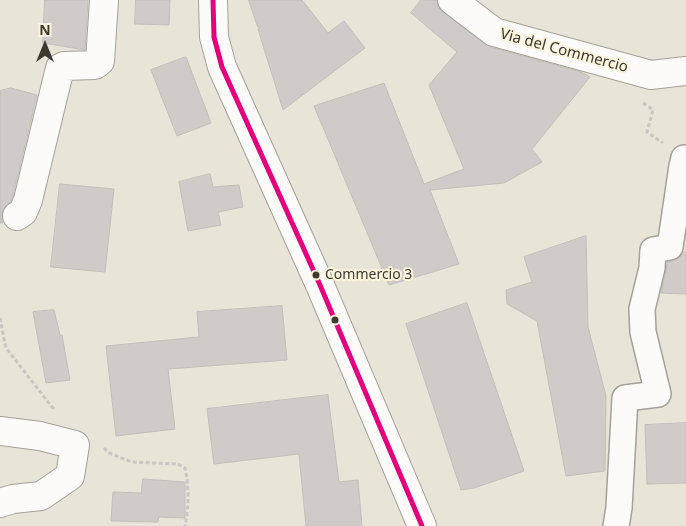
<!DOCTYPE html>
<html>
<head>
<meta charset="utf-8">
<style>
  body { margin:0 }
  #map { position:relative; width:686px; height:526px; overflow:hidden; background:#e8e4d7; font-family:"Noto Sans",sans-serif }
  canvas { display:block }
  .north { position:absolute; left:20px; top:20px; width:50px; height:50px; -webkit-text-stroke:4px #fcf4dd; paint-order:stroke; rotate:0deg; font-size:14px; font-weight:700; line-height:20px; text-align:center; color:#3d3a31 }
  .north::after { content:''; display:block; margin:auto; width:18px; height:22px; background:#3d3a31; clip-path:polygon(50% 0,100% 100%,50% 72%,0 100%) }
</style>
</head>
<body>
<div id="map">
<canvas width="686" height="526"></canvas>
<div class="north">N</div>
</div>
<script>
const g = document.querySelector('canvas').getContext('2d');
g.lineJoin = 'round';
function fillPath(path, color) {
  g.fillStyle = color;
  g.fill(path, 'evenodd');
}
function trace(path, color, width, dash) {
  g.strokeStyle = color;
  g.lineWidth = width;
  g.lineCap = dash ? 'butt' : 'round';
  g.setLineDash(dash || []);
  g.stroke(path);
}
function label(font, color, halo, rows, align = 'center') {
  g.font = font + ' "Noto Sans",sans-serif';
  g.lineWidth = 4;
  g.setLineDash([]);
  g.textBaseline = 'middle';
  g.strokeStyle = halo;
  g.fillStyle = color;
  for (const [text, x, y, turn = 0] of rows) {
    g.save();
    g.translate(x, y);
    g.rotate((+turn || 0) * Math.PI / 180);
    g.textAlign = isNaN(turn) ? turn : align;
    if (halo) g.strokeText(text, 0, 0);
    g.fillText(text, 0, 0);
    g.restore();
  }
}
const building = new Path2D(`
  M45,0H88L85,50L43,43Z
  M136,0H170L169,25L135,24Z
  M249,0H302L328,33L344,21L365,48L283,110L258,29L261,27H258Z
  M421,0H437L438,6L443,12L485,44L490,47L581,72L590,77L532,149L542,162L504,183L430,190L459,264L389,285L314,106L384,83L424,184L464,169L429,85L457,52L411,13Z
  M186,57L211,123L177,136L151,70Z
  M11,88L37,95L13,195L10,202L3,210L1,217L3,223H0V91Z
  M210,174L213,187L239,185L243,207L218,212L221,225L188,231L179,182Z
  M60,184L114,189L105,272L51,267Z
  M586,236L588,327L606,396L605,471L566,476L537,321L507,304L506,290L532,282L524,257Z
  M683,252H686V294L661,293L666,271L667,262L673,261L680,257Z
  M467,303L524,471L474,488L461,490L406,324Z
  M282,306L287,360L168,369L175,429L116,436L106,346L199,337L197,312Z
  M54,310L60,335H62L70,380L46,383L33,312Z
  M328,395L339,482L358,480L362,526H306L299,454L214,464L207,409Z
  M686,423V483L647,484L645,425Z
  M143,479L185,482V518L159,517L158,522L111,521L113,492L141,493Z`);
fillPath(building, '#d0cbc8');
trace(building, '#c2beba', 1);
const pedestrian = new Path2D(`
  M616,526L619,508L625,398L658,394L643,332L642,309L652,268L653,250L670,247L682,166L684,158`);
const minor = new Path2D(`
  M213,0L214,37L222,67L320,285L422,526
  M452,0L494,32L651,75L686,71
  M17,216L23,212L28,200L60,68L64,66L95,65L100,61L104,0
  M0,431L40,436L75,445L70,476L41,496L13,499L0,503`);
trace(pedestrian, '#a4a198', 28);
trace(minor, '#a4a198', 30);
trace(new Path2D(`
  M643,103L653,110L647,132L663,143
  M0,318L4,339L6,348L52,407L56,410
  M104,448L109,453L132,462L178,464L185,468C189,486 189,508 185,526`), '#c8c7c2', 3, [4, 2.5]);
trace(pedestrian, '#fcfbf9', 25);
trace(minor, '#fcfbf9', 28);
trace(new Path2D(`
  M213,0L214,37L222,67L320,285L422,526`), '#e5007d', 5);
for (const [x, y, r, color] of [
  [316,275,4.5,"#3d3a31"],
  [335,320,4.5,"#3d3a31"]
]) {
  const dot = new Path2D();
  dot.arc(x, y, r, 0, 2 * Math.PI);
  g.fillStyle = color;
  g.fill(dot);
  trace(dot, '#fcf4dd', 2);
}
label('14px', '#3d3a31', '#fcf4dd', [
  ["Commercio 3",325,275]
], 'left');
label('15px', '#3d3a31', '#fcf4dd', [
  ["Via del Commercio",564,51,15]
]);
</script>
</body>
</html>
